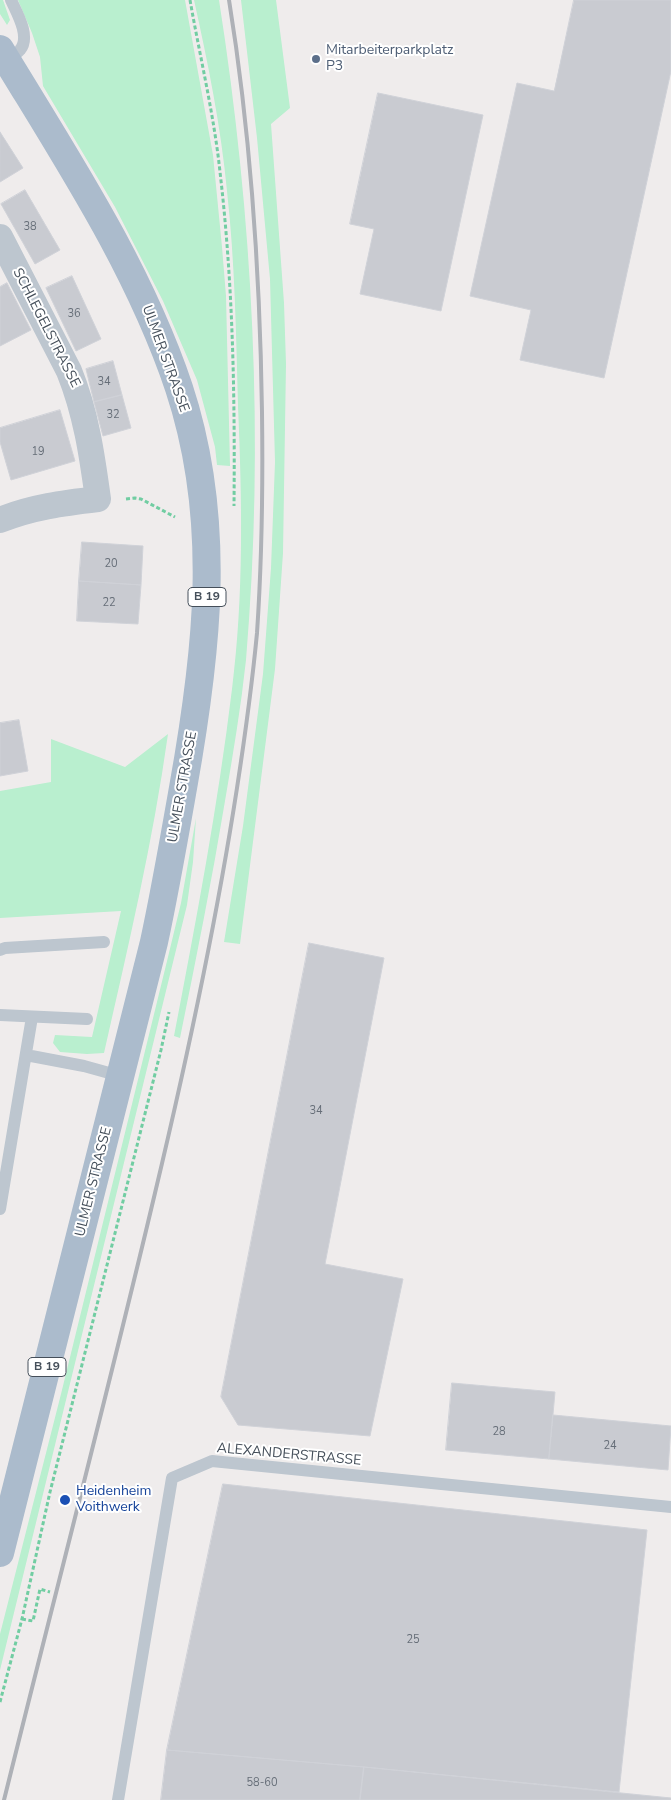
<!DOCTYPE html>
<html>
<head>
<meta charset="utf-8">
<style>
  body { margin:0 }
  canvas { display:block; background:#efecec }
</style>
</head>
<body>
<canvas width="671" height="1800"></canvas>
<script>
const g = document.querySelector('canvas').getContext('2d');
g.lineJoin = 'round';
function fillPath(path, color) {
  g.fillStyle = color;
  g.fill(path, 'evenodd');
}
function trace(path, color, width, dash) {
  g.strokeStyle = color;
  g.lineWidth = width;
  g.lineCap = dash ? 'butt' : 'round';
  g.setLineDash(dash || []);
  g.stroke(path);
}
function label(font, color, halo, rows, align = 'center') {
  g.font = font + ' "Nunito Sans",sans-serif';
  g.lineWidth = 4;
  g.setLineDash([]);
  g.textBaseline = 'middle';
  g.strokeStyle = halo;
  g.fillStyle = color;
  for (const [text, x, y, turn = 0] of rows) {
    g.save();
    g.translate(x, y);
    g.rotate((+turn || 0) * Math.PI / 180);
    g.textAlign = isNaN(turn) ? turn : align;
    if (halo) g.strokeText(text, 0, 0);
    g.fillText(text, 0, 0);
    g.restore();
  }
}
fillPath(new Path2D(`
  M0,0H3L10,20L7,25L0,14Z
  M18,0H185L213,155L222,247L226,296L230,466L217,465L215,447L197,380L163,301L115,207L43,86L40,57L32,33Z
  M194,0H219C253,217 265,441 246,660C241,707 233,754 225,801C212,880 196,959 180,1038L174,1036C196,921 218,805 232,689C244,595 242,500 238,406C236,334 235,263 227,191C221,127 208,63 194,0Z
  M241,0H276L290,108L271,124L284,303L286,364L283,553L275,669L240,944L224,942L243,826L263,674L271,568L275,462L270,279L257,138Z
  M168,734C153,842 128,947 104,1053L87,1054L60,1052L53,1043L55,1035L92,1037L121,911L0,918V791L51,782V739L125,767Z
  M196,818L193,862L187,905L0,1670V1634L61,1394L168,957L181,903Z`), '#b9efcf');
const building = new Path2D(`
  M574,0H671V71L604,378L520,360L531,310L470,296L517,83L554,91Z
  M378,93L483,115L441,311L360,294L374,229L350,224Z
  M0,132L23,168L0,182Z
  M25,190L60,250L35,264L1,204Z
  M72,276L101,339L76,351L46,288Z
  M7,283L31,330L0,346V287Z
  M113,361L122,395L94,402L86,369Z
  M122,395L131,428L103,436L94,402Z
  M60,410L75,461L11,480L0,442V428Z
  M82,542L143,546L141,585L79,581Z
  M79,581L141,585L138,624L77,621Z
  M19,720L28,771L0,776V723Z
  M309,943L384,958L325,1264L403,1279L370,1436L238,1425L221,1397Z
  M452,1383L555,1392L549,1459L446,1450Z
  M553,1415L671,1426L668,1470L549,1459Z
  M223,1484L647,1530L619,1792L364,1767L167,1750Z
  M167,1750L364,1767L360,1800H161Z
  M364,1767L671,1798V1800H360Z`);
fillPath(building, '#c9cbd1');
trace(building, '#d0d2d8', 1);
trace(new Path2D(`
  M190,0C200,57 214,115 220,172C233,283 235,395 234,506
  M126,499L135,498L141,499L175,517
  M22,1619L33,1621L40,1589L50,1592
  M0,1702L22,1619L50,1492L161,1050L169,1012`), '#71cda2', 3, [4, 2.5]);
trace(new Path2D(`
  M7,61C11,57 17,54 20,50C31,37 17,13 11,0
  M0,950L5,948L104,942
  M0,1015L87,1019
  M26,1055L84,1066L120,1076
  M0,1209L32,1017
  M118,1800L172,1478L212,1461L671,1507`), '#bdc6cf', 12);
trace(new Path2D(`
  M0,237L69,371C86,413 92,455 98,499C64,503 32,507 0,520`), '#bdc6cf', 26);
trace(new Path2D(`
  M0,49C66,158 138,266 179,388C223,521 207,654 183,788C174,839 165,891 154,942L0,1553`), '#abbbcc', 28);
trace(new Path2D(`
  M4,1800C54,1598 107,1396 155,1193C187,1059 216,924 237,788C245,736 252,685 257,633C262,559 263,486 262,412C260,274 251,136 229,0`), '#aeb1b7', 4);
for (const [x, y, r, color] of [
  [316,59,5,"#5c6f8a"],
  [65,1500,6,"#1a4fb4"]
]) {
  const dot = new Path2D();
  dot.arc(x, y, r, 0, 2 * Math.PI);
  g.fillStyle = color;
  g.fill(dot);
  trace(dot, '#fff', 2);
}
label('11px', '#666e78', null, [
  ["38",30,227],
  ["36",74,314],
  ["34",104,382],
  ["32",113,415],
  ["19",38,452],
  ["20",111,564],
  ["22",109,603],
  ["34",316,1111],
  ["28",499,1432],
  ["24",610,1446],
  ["25",413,1640],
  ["58-60",262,1783]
]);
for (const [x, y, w] of [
  [207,597,38],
  [47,1367,38]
]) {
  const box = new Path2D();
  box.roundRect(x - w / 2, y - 9.5, w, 19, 4);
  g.fillStyle = '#fff';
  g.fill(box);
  trace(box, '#454f5a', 1);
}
label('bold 12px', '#454f5a', null, [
  ["B 19",207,597],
  ["B 19",47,1367]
]);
label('14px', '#4e5e75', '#fff', [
  ["Mitarbeiterparkplatz",326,51],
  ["P3",326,67]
], 'left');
label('14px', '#454f5a', '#fff', [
  ["SCHLEGELSTRASSE",46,328,63],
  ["ULMER STRASSE",165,359,70],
  ["ULMER STRASSE",183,787,-80],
  ["ULMER STRASSE",94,1182,-76],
  ["ALEXANDERSTRASSE",289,1455,5]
]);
label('14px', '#164399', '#fff', [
  ["Heidenheim",76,1492],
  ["Voithwerk",76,1508]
], 'left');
</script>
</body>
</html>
